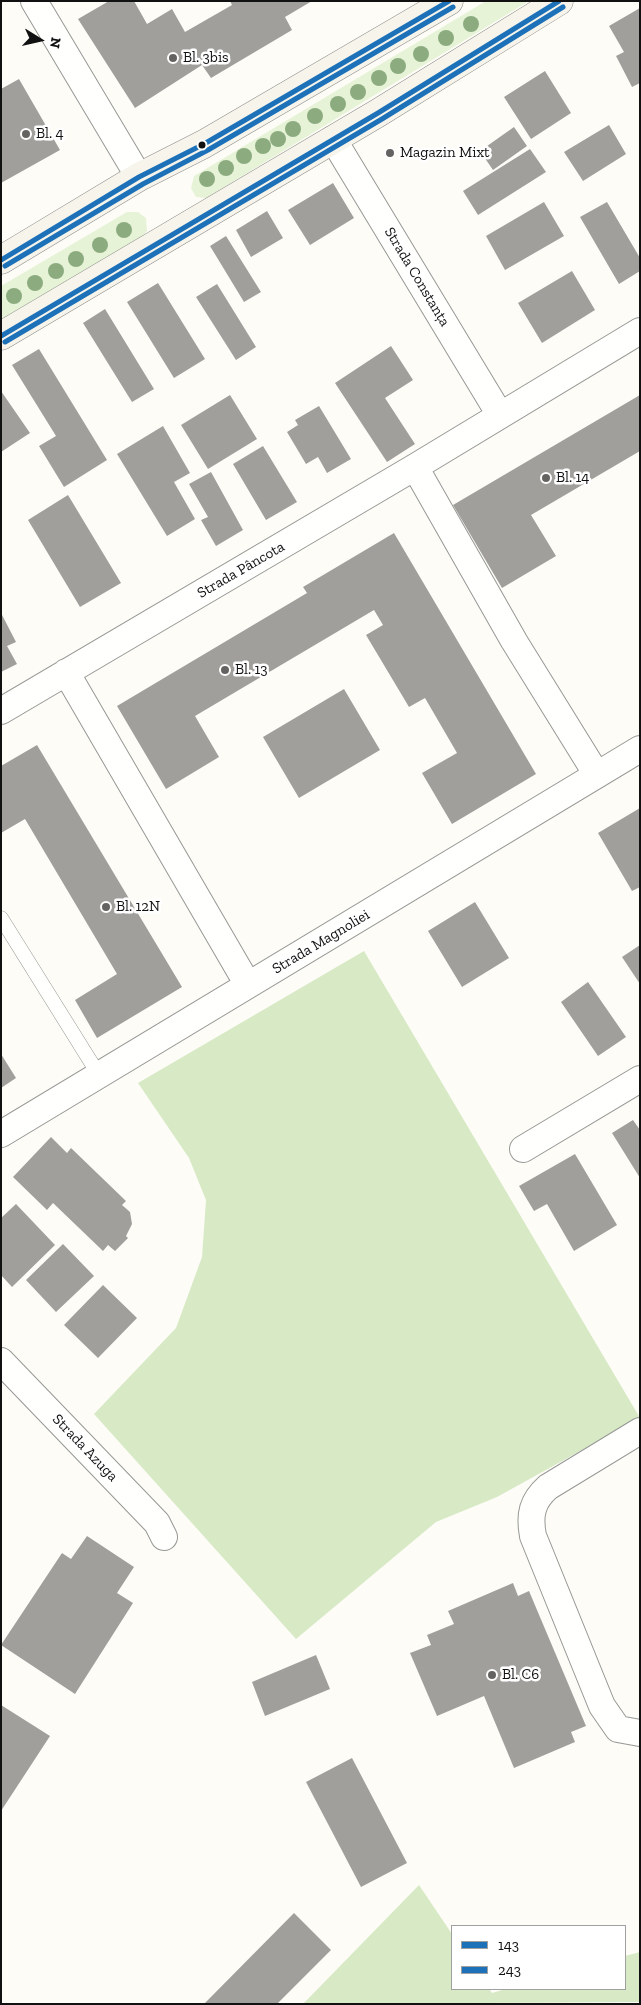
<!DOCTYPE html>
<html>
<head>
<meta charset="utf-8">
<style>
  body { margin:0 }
  #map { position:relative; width:641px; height:2005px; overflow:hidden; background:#fdfcf7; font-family:"Zilla Slab",serif }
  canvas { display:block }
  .frame { position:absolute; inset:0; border:2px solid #111; pointer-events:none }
  .legend { position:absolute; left:451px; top:1925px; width:175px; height:65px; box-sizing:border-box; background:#fff; border:1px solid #a0a0a0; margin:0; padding:6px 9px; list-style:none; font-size:15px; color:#111 }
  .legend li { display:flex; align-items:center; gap:10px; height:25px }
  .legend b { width:25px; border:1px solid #a0a0a0 }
  .north { position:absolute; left:15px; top:15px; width:50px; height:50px; -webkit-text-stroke:4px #fff; paint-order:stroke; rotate:100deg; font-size:14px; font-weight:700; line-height:20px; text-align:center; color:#111 }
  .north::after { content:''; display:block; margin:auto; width:18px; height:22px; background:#111; clip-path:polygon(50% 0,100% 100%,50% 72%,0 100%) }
</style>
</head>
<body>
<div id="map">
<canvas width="641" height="2005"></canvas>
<div class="frame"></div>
<ul class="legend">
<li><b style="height:6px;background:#1d71b8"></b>143</li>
<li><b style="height:6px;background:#1d71b8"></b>243</li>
</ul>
<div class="north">N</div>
</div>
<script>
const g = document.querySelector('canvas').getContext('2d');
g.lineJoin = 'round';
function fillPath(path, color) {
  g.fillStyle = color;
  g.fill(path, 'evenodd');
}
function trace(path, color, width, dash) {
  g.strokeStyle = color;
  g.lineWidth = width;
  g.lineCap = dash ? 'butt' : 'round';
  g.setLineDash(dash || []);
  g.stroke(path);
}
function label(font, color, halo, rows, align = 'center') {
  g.font = font + ' "Zilla Slab",serif';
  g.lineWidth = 5;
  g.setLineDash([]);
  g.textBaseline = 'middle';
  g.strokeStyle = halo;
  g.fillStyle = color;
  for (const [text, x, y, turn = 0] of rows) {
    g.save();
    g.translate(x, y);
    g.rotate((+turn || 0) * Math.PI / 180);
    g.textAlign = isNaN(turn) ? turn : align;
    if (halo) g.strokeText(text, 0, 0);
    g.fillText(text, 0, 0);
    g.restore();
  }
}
fillPath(new Path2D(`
  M486,1H529L206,198L196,197L191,188L194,176Z
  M127,212H138L146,218L147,231L140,239L1,320V286Z`), '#e7f3d7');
fillPath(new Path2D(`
  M364,951L640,1418L497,1497L436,1522L296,1639L94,1414L176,1328L202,1257L206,1200L189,1158L138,1083Z
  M419,1885L452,1934V1989H489L492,1993L506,1989H625V1956L640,1952V2002L303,2004Z`), '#d8eac5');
fillPath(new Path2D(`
  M109,1H134L147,24L172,9L185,32L232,5L230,1H312L285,17L292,30L211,78L202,65L135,108L78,19Z
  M640,8V83L632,87L616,56L624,52L609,26Z
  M545,71L571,113L531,139L504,97Z
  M19,79L60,150L1,183V89Z
  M609,125L626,154L583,181L564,152Z
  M514,127L527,146L493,170L480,151Z
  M530,149L546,172L478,215L463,191Z
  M333,183L354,218L310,245L288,210Z
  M544,202L564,236L505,270L486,236Z
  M607,202L640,258V271L619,284L580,217Z
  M267,211L283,238L251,257L236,230Z
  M226,236L261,292L244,302L210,246Z
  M572,271L595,310L542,343L518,303Z
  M158,283L205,359L174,378L127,302Z
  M217,284L256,347L236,360L196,297Z
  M105,309L154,389L132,402L83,323Z
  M391,346L413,380L385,398L415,444L387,462L335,383Z
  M39,349L107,460L64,487L39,446L56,436L12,365Z
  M1,391L30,433L1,452Z
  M230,395L257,439L208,469L181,425Z
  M640,395V451L531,515L556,556L502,588L453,505Z
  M319,406L351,459L327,473L318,457L306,464L287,432L298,425L295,420Z
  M163,426L190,473L174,482L195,519L167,536L117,454Z
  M263,446L297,502L266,520L233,464Z
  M211,472L243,530L216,546L201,520L208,517L189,484Z
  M68,495L121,583L80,607L28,520Z
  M394,533L536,774L452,824L422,773L457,753L425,698L409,707L366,635L383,625L374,610L195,716L219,757L166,789L117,706L307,593L303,587Z
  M1,613L16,642L7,646L17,664L1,672Z
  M344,689L380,750L299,798L263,737Z
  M37,745L182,987L97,1038L75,1000L117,974L25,819L1,833V766Z
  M640,808V887L632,891L598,833Z
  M475,902L509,958L462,987L428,931Z
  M640,945V984L622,957Z
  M588,982L626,1037L598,1056L561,1002Z
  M1,1054L16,1078L1,1088Z
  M633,1120L640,1130V1178L612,1133Z
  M51,1137L67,1153L71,1148L126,1201L122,1205L130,1212L132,1224L126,1236L128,1238L115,1251L108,1245L103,1251L53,1203L47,1210L13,1177Z
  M575,1154L617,1225L574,1251L547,1204L534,1211L519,1186Z
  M16,1204L55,1245L12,1287L1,1275V1218Z
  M63,1244L94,1276L56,1312L26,1280Z
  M103,1285L137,1318L98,1358L64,1325Z
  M87,1536L134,1567L117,1593L133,1603L75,1694L1,1645L62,1553L71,1559Z
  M513,1583L518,1596L529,1591L586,1726L571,1732L575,1742L514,1768L484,1696L437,1716L410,1653L431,1645L427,1635L454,1624L448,1611Z
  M316,1655L330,1689L265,1716L252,1682Z
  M1,1705L50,1736L1,1811Z
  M352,1758L407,1863L361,1887L306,1782Z
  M294,1913L331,1950L277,2004H204Z`), '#a19f9c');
const service = new Path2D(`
  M1,918L99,1075`);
const minor = new Path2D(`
  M34,1L139,177
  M333,139L500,415
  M415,467L514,641L597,775
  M66,672L248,985
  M1,711L415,467L640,331
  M1,1134L640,749
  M523,1149L640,1079
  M1,1361L157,1523L164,1537
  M640,1431L548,1487C532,1501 529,1515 533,1536L602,1706L618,1729L640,1733`);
const secondary = new Path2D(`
  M1,260L139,177L204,144L449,1
  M1,336L378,113L559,1`);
trace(service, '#979795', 15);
trace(minor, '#979795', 28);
trace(secondary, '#8e8d8b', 29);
trace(service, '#fffffe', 14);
trace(minor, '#fffffe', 26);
trace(secondary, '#f6f4eb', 28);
trace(new Path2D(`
  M1,260L139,177L204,144L449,1
  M1,336L378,113L559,1`), '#1d71b8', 5);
trace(new Path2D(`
  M5,266L143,184L208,150L453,7
  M5,342L382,119L563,7`), '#1d71b8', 5);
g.fillStyle = '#8cac80';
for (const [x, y] of [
  [471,24],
  [446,38],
  [421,54],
  [398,66],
  [379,78],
  [358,92],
  [338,104],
  [315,116],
  [293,129],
  [278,139],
  [263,146],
  [244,156],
  [226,168],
  [207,179],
  [124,230],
  [100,245],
  [76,259],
  [56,271],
  [35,283],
  [14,296]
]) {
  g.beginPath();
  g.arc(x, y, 8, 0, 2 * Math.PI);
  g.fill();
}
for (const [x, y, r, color] of [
  [173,58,5,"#646362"],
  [26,134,5,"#646362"],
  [202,145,4.5,"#111"],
  [390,153,5,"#646362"],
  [546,478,5,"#646362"],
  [225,670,5,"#646362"],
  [106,907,5,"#646362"],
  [492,1675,5,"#646362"]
]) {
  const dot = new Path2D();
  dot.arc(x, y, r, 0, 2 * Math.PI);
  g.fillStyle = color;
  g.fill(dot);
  trace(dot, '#fff', 2);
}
label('15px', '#111', '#fff', [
  ["Bl. 3bis",183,58],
  ["Bl. 4",36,134],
  ["Magazin Mixt",400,153],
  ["Bl. 14",556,478],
  ["Bl. 13",235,670],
  ["Bl. 12N",116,907],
  ["Bl. C6",502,1675]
], 'left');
label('15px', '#111', '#fff', [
  ["Strada Constanța",417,277,59],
  ["Strada Pâncota",241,570,-30],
  ["Strada Magnoliei",321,942,-31],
  ["Strada Azuga",85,1448,46]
]);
</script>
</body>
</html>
